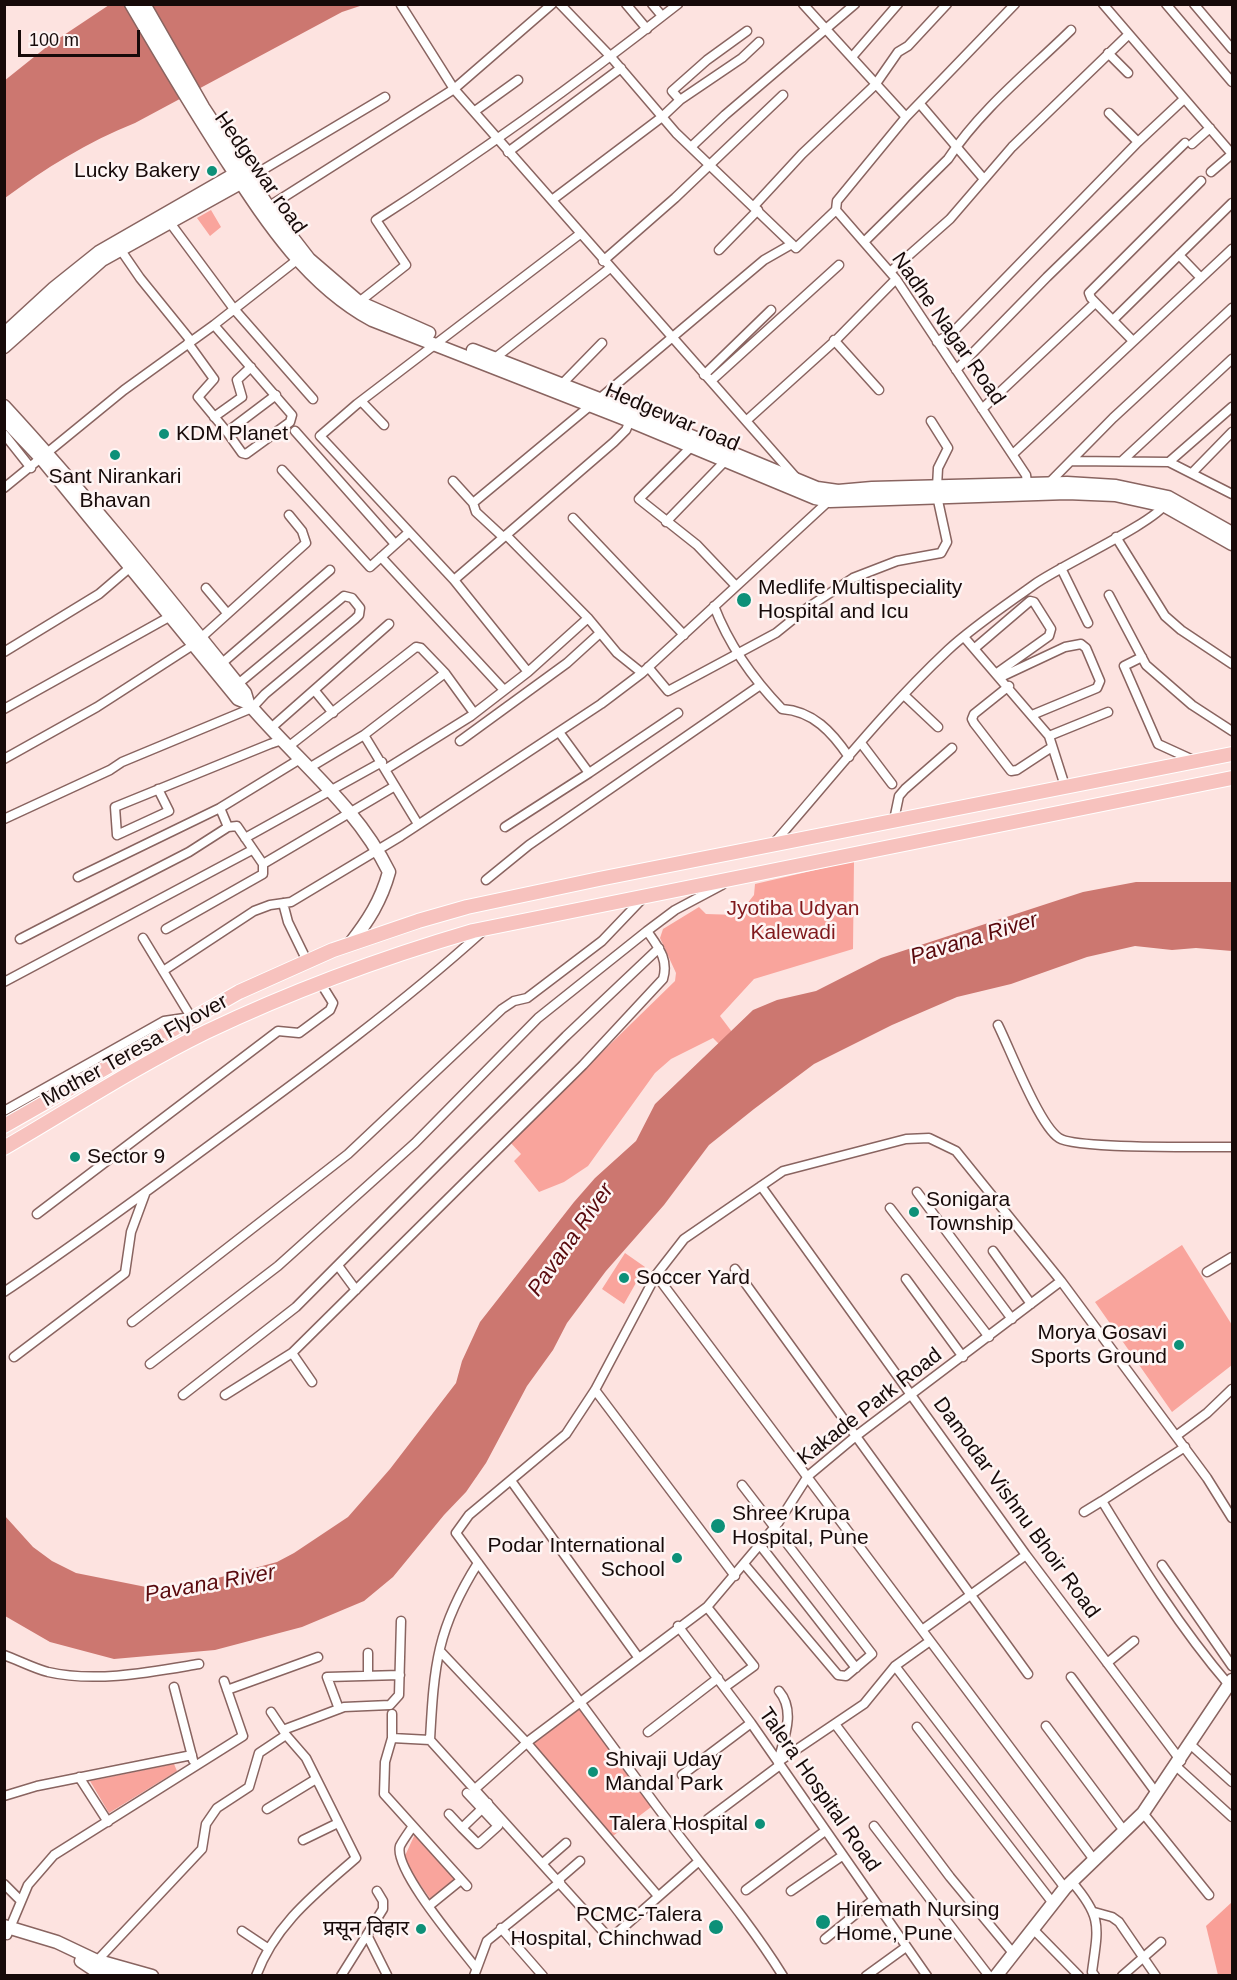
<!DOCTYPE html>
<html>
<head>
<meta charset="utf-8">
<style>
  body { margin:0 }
  #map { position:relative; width:1237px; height:1980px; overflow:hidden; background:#fde3e0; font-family:Helvetica,sans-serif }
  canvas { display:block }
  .frame { position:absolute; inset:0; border:6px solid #170a09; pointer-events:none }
  .scale { position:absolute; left:18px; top:30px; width:122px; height:27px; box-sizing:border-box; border:3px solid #170a09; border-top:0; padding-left:8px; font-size:18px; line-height:21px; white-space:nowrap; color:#170a09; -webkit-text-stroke:4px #fef5f4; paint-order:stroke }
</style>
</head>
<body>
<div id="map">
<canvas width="1237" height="1980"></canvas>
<div class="frame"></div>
<div class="scale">100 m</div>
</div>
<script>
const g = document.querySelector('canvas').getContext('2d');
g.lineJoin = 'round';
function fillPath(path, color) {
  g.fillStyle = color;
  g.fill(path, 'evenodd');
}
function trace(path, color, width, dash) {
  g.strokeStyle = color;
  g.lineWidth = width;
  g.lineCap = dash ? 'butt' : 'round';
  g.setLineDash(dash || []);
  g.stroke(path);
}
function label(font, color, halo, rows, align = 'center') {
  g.font = font + ' Helvetica,"Noto Sans Devanagari",sans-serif';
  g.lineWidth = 5;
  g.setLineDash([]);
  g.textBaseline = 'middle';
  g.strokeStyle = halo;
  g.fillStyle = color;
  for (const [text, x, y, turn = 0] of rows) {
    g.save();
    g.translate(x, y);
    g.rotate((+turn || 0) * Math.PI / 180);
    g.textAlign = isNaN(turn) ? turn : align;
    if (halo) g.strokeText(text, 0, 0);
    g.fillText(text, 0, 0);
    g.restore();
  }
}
fillPath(new Path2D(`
  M211,210L221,227L210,236L197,218Z
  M854,861L853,949L754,979L720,1016L732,1032L719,1044L713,1038L671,1059L655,1073L588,1166L564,1182L539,1192L514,1161L521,1154L510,1142L675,981L676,973L660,938L663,929L699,907L706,914L738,915L754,895L755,884Z
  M1182,1245L1232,1325V1365L1172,1412L1095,1302Z
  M625,1253L645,1267L624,1304L602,1289Z
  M582,1701L655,1804L609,1839L530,1740Z
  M174,1764L177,1771L109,1813L90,1781Z
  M416,1832L461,1884L431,1900L403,1860Z`), '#f9a49c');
fillPath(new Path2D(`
  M1232,1902V1975H1218L1206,1926Z`), '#f99f97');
fillPath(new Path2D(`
  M109,5H363L342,12L135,123C87,142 46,168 5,198L4,81L49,45Z
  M1136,882H1232V951L1196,948L1172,950L1135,946L1087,957L1011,984L957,997L892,1025L814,1064L754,1109L709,1145L664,1205L606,1271L567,1323L553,1350L527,1386L486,1463L466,1492L444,1515L393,1577L364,1601L302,1627L215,1650L114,1659L50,1642L5,1616V1516L33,1547L52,1561L76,1573L146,1587H172L214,1579L277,1562L294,1553L348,1517L390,1469L456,1383L462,1361L480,1322L574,1202L595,1178L636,1141L655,1104L753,1010L777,1000L816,991L881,958L1083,892Z`), '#cc7770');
const street = new Path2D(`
  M560,4L611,57L676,133L796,248L836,210
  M626,4L647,29
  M652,4L662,16
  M803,4L906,117
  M1015,4L906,117L837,201L836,210L896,279L1026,475L1028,489
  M1103,4L1232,154
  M1166,4L1232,82
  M1194,4L1232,49
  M401,5L454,89L798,480
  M1108,53L1128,73
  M852,57L898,4
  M680,100L672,91L707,60L747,31
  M920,104L983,178
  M475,111L518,80
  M1109,113L1138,142
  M1192,144L1210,128
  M691,147L725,115L855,4
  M508,152L621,68
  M1211,172L1232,154
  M249,178L385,97
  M552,200L662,117L680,100L742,58L759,42
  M754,206L802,154L875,85L898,52L908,46L947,4
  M265,209L454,89L552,4
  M168,220L234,309L313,399
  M864,242L948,159C980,110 1029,71 1071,30
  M118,246L140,278L191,341
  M719,250L758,210
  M1179,255L1201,278
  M603,261L675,198L783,95
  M890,272L950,219L1012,147L1128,35
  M359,302L406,265L376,220C481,153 580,81 678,4
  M1114,319L1232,203
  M214,325L292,415L290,422L246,454L242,453L227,432
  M834,340L879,390
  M1133,341L1091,298L1089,293L1201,181
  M937,342L953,332L1138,142L1184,99
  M188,343L214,379L198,397L227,432L276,395
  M495,358L610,268
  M956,370L1047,277L1185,143
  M704,375L771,310
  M711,381L839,265
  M562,384L602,343
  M599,399L764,260L792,244
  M361,401L384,425
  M982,409L1095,303
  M214,417L242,397L237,380L251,367
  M746,421L837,339L896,279
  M931,421L948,448L938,468L937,487
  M295,431L395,544
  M4,434L31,468
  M691,447L639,499L697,545L736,586
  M1013,454L1232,249
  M1123,460L1232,359
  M1072,461L1169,462L1232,494
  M1169,462L1232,407
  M282,470L370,567L408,533
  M1192,473L1232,432
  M453,481L473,503
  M1048,484L1113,418L1232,308
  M4,488L124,390L214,325L302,256
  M573,518L684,635
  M666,522L728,458
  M506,535L588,618L617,653L642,673
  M503,537L476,512L473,503L591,405
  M1116,537L1165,616L1181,630L1232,664
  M381,557L504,690
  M1061,568L1088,623
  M454,580L614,442L626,430L631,418
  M206,588L227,613
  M1109,595L1146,665L1192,705L1232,731
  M714,606C729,645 753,679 782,709C813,711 832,732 849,757
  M964,637L1049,736L1065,786
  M975,648L1030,601L1034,602L1051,629L1049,636L997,673
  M4,652L99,594L134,564
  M1142,657L1124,666L1158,744L1193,760
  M221,664L330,570
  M648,667L668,691L776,633L807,608L853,578L897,561L941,553L947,542L937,496
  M528,672L454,580L320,436L357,404L580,234
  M1001,677L1065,647L1081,644L1086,648L1100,681L1097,688L1032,715
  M1009,686L974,714L972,719L974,723L1011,771L1017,770L1052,747
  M315,691L333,713
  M904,695L938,727
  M4,709L169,617
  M271,728L389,624
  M364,735L418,824
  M1049,736L1108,712
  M460,741L567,663L600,633
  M861,743L892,784
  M288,747L416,647L421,648L445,673L474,713
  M4,759L97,707L193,645L306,543L302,531L289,515
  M309,768L364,735L445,673
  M386,769L471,716L528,672L588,618
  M589,773L678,713
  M158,789L169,811L117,835L115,807L270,744L282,740
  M220,808L228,827
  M4,819L110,770L122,762L252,708L265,694L355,619L359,615L360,608L352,598L344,596L238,684
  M894,820L899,796L905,789L952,748
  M505,827L589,773L559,732
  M245,838L382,762
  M774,843C831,778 885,709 948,650C974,626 1006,605 1035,584C1060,566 1156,522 1166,503
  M263,864L395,786
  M78,877L220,808L300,759
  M486,880L529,845L759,686
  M283,903L288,922L307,961
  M20,939L189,852L228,827L237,826L263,864V874L166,929
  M163,971L254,911L270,905L291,902L401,836L601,704L642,673L832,498
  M4,982L252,850
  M998,1025C1010,1049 1039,1125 1059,1138C1075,1149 1204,1147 1232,1147
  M4,1111L164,1021L191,1017L143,938
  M761,1186L1026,1555L1181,1761
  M917,1192L1012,1319
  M890,1208L989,1337
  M37,1214L278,1031L299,1033L330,1010L333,1003L320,982
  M993,1251L1031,1304
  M339,1267L356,1290
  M735,1269L1028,1674
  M1207,1272L1232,1257
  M656,1275L1095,1861
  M906,1279L963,1357
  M4,1292C79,1242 150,1189 222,1136C311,1071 401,1005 483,931
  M132,1322L348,1154L502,1009L514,1001L527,998L602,941L644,897
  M292,1353L312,1382
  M14,1357L125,1273L131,1232L145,1194
  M150,1364L278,1266L415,1143L538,1018L647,931
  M595,1390L735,1576
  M183,1395L296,1307L566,1036L659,948
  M225,1395L292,1353L583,1065L663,979C669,959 658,947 647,931L675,910L722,885
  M1176,1436L1207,1413L1232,1389
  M1185,1447L1102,1501C1141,1565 1180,1628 1229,1685
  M512,1482L638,1657
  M742,1485L872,1654L846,1676L838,1675L744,1564
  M1084,1512L1102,1501
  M760,1545L856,1668
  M1162,1565L1232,1666
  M707,1607L754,1666L725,1687
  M678,1626L751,1723L927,1976
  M922,1630L1026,1555
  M441,1652L527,1743L658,1896
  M368,1653V1674
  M4,1655C18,1660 33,1668 48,1672C96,1683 151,1672 199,1664
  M1107,1663L1134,1641
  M895,1666L1065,1888
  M1071,1677L1157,1794
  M174,1687L193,1760
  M227,1690L318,1657
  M339,1709L327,1677L400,1675
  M271,1712L283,1730
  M835,1724L950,1877L1013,1953
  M1046,1726L1125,1832
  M917,1727L1052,1902
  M648,1732L718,1678
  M286,1735L283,1730L344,1707L390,1705L399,1695L401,1621
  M392,1738V1714
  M430,1740C434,1665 437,1628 478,1563
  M1191,1745L1232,1782
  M778,1762L864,1704L895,1666L930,1641
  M778,1762C784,1738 796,1711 779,1691
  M1177,1767L1232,1817
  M682,1775L751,1723
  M79,1777L108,1822
  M475,1789L530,1740L707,1607L778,1523L808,1476L856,1436L1061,1281
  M467,1793L497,1825L498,1826L478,1844L462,1828L488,1803
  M4,1796L37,1786L192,1755
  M267,1809L316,1779
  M1143,1813L1209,1895
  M449,1814L462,1828
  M708,1819L780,1765
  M413,1826C409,1832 403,1840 400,1846C393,1869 460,1947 476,1968
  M874,1826L989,1976
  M303,1840L338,1823
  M543,1863L566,1843
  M558,1880L580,1861
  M1072,1882C1103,1918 1098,1927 1092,1972L1095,1976
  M4,1884L20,1900
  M467,1886L384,1794L385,1762L392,1738L430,1740L610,1939L699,1861
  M746,1890L825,1831
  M791,1891L842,1856
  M429,1906L461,1880
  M1094,1912L1112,1917L1119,1922L1156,1976
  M501,1928L543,1976
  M1032,1928L1079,1976
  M242,1931L269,1949
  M7,1935L28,1885L54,1855L243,1736L224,1681
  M367,1935L387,1975
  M825,1939L873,1900
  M94,1964L202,1849L206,1824L217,1808L249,1787L259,1753L286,1735
  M256,1976C275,1924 316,1893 356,1858L306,1758L286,1735
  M341,1976L383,1909V1901L377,1891
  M474,1976L487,1941L560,1882
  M783,1976C745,1915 698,1862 655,1804C589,1714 522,1624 456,1533L469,1515L566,1434L595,1390L656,1275L684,1239L783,1171L906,1139L929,1138L956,1151L1061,1281L1207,1478L1232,1518
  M866,1976L906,1947
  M1122,1976L1161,1942`);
const secondary = new Path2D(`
  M131,4C162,57 193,109 226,160C266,221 306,284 372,320L630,421L815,498L830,501L1067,493L1115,495L1165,506L1232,544
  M144,4L203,107L268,206L309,259L359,302L429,333
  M4,334L54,288L99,252L240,171
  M4,347L102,260L246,180
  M473,350L633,412L817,488L838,491L872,488L1067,483L1116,486L1168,497L1232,533
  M4,406C89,498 167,596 245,693L248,703
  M4,419L41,458L238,699L248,703C296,760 356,805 389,872C381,901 368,921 350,944
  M4,1926L57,1942L95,1960L152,1976
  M81,1961L93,1969L119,1976
  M996,1976L1065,1888L1143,1813L1232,1680`);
const primary = new Path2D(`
  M4,1126L239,992L333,950L418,921L467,907L599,879L1232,754
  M4,1148C71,1109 137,1066 206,1032C292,991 381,958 473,931L1232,778`);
trace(street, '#896460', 11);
trace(secondary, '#896460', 15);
trace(primary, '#fff', 16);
trace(street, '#fff', 8);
trace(secondary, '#fff', 12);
trace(primary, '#f7c2be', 14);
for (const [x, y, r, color] of [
  [212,171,6,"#0d9078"],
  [164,434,6,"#0d9078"],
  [115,455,6,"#0d9078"],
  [744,600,8,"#0d9078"],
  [75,1157,6,"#0d9078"],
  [914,1212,6,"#0d9078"],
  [624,1278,6,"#0d9078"],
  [1179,1345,6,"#0d9078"],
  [718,1526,8,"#0d9078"],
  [677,1558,6,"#0d9078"],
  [593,1772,6,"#0d9078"],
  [760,1824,6,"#0d9078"],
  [823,1922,8,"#0d9078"],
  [716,1927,8,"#0d9078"],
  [421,1929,6,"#0d9078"]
]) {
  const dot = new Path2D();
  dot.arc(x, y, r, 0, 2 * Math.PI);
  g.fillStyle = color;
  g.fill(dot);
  trace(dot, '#fef5f4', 2);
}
label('21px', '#170a09', '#fef5f4', [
  ["Lucky Bakery",200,171,"right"],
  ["KDM Planet",176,434],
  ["Sant Nirankari",115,477,"center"],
  ["Bhavan",115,501,"center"],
  ["Medlife Multispeciality",758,588],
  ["Hospital and Icu",758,612],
  ["Sector 9",87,1157],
  ["Sonigara",926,1200],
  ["Township",926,1224],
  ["Soccer Yard",636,1278],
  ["Morya Gosavi",1167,1333,"right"],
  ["Sports Ground",1167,1357,"right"],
  ["Shree Krupa",732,1514],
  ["Hospital, Pune",732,1538],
  ["Podar International",665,1546,"right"],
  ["School",665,1570,"right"],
  ["Shivaji Uday",605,1760],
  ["Mandal Park",605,1784],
  ["Talera Hospital",748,1824,"right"],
  ["Hiremath Nursing",836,1910],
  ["Home, Pune",836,1934],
  ["PCMC-Talera",702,1915,"right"],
  ["Hospital, Chinchwad",702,1939,"right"],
  ["प्रसून विहार",409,1929,"right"]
], 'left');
label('21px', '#170a09', '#fef5f4', [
  ["Hedgewar road",260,173,55],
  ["Nadhe Nagar Road",948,329,55],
  ["Hedgewar road",672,418,23],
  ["Mother Teresa Flyover",135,1051,-29],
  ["Kakade Park Road",870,1407,-38],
  ["Damodar Vishnu Bhoir Road",1016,1508,54],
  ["Talera Hospital Road",819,1790,55]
]);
label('21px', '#80191c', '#fef5f4', [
  ["Jyotiba Udyan",793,909],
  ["Kalewadi",793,933]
]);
label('italic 22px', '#59090d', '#fef5f4', [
  ["Pavana River",974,939,-17],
  ["Pavana River",571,1240,-55],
  ["Pavana River",210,1584,-10]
]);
</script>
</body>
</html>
